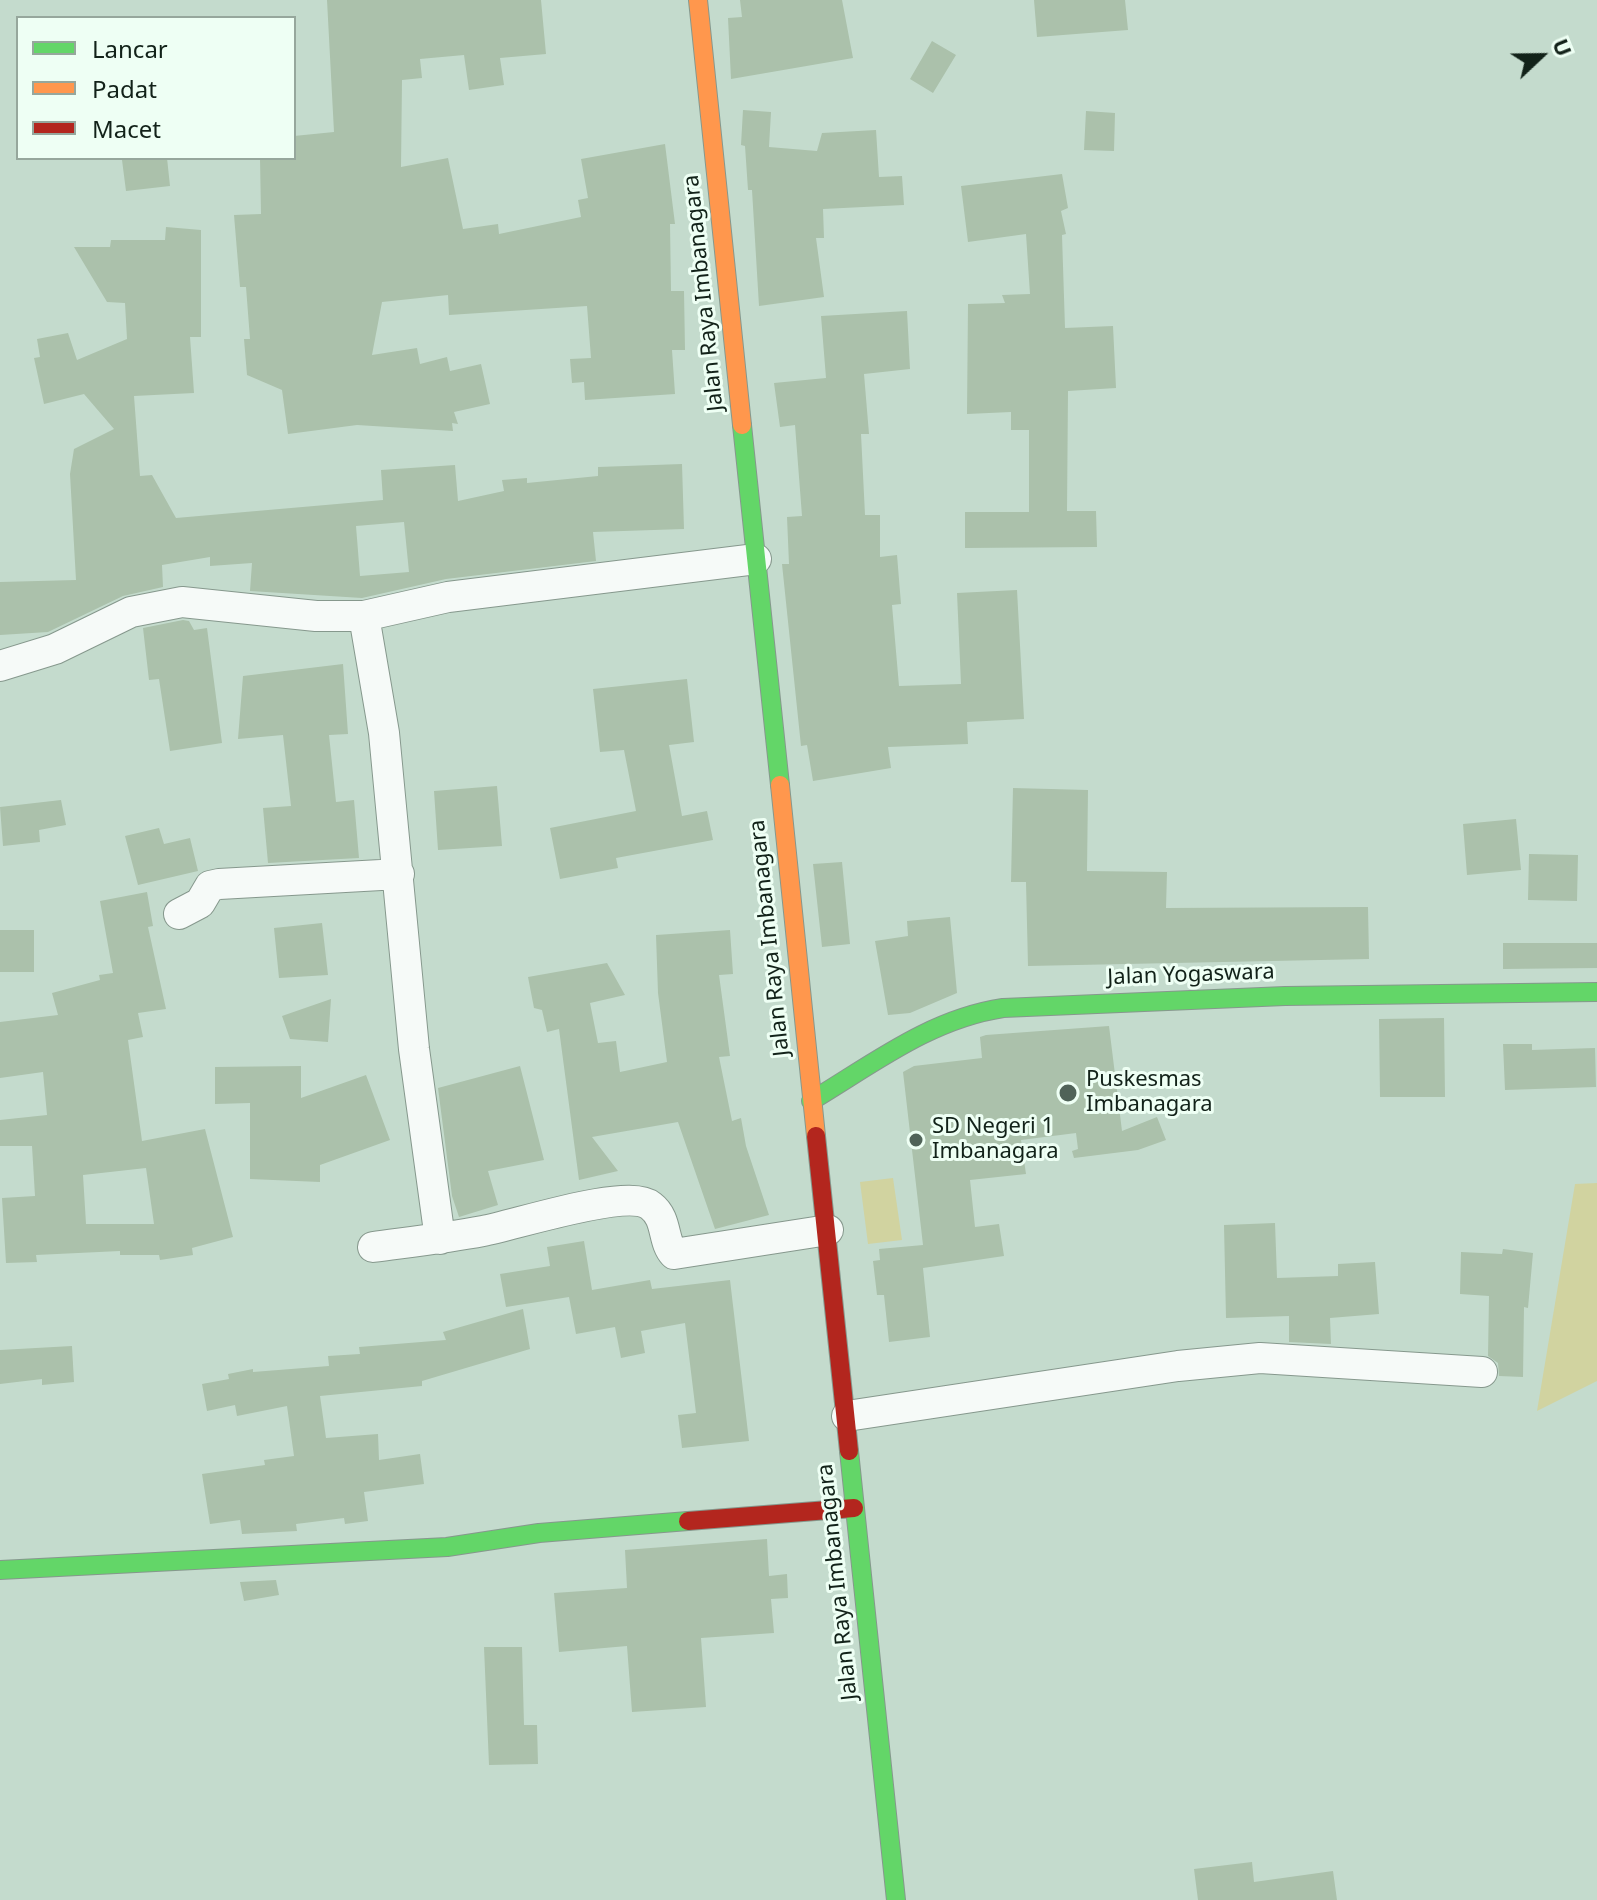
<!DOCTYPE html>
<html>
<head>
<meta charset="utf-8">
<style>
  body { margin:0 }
  #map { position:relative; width:1597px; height:1900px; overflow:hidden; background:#c4dbcd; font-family:"Noto Sans",sans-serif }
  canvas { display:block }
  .legend { position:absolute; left:16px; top:16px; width:280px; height:144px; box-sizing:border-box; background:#eefff4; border:2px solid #96a79c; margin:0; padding:10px 14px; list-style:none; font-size:24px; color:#122219 }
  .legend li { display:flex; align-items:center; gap:16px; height:40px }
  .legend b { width:40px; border:2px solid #96a79c }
  .north { position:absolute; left:1501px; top:16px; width:80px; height:80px; -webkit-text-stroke:6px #eefff4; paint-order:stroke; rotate:68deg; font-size:22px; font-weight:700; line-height:32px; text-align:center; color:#122219 }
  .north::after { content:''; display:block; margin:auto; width:28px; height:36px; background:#122219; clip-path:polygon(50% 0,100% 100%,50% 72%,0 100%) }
</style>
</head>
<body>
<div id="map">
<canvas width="1597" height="1900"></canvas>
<ul class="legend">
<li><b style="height:10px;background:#63d668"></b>Lancar</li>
<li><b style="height:10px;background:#ff974d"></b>Padat</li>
<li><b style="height:10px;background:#b3261e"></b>Macet</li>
</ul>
<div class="north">U</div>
</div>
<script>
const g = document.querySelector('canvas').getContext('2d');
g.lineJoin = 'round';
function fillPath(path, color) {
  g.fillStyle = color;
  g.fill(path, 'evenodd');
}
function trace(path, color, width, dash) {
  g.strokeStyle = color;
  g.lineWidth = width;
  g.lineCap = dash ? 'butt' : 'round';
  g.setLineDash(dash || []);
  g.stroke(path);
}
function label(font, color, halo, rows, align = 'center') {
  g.font = font + ' "Noto Sans",sans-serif';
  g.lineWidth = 6;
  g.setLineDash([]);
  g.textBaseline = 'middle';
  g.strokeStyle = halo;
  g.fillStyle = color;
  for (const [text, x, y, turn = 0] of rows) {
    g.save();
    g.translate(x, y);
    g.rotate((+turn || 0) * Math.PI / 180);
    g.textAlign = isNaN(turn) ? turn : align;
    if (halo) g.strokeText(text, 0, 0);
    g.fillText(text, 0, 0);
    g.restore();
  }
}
fillPath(new Path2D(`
  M893,1178L902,1240L868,1244L860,1182Z
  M1597,1183V1381L1537,1411L1575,1184Z`), '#d1d3a0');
fillPath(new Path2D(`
  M327,0H541L546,54L500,58L504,85L469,90L464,55L420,59L422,78L402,80L401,167L448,158L463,229L498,224L499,234L581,217L578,200L588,198L581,159L665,144L675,224H670L671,291H684L685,350H672L675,394L585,400L584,382L572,383L570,359L591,358L587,306L449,315L448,295L382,302L372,355L417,348L420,364L447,357L450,371L481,364L490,404L454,412L458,424L452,423L453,431L357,425L288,434L282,390L247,375L244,339H250L246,287H240L234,215L261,214L260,158H294V136L334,132Z
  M740,0H842L853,58L731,79L728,18L742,17Z
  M1034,0H1125L1128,30L1037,37Z
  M932,41L956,55L933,93L910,79Z
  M743,110L771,112L769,147L817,151L822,133L876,130L879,177L902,176L904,205L823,209L824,238H816L824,297L759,306L752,190H748L745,146L741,145Z
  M1086,111L1115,113L1114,151L1084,150Z
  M167,158L170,186L126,191L122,160Z
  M1062,174L1068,208L1061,211L1066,234L1062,235L1065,328L1113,326L1116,388L1068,391L1067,511H1096L1097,547L965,548V512H1029V430H1011V412L967,414L968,304L1005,303L1002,295L1030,294L1026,234L968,242L961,186Z
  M166,227L201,230V337H190L194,393L134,396L140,476L152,475L176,518L383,500L381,470L455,465L458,501L504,491L502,480L527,478V483L598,476V467L682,464L684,529L593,532L596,561L446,579L362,598L250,591L252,563L210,566V557L162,565L163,587L123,596L48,632L0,635V582L76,580L70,474L74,449L114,429L84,394L44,404L34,358L40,357L37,339L68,333L77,360L127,339L125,303L107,302L74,247H110L111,240H165ZM404,522L409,572L360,576L356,526Z
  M907,311L910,369L864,374L869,434H861L865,515H880V557L897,555L901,604L892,605L899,686L961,684L957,593L1017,590L1024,719L967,722L968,744L888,747L891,768L813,781L807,745L801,746L782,564H789L787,517L802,516L795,425L780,427L774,383L826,378L821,316Z
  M183,620L189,621L194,630L207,628L222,743L170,751L159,679L149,680L143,628Z
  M343,664L348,734L329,735L336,802L354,800L359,858L268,863L263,808L291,806L283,735L238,739L243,676Z
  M687,679L694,742L669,745L682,816L707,811L713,840L616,858L618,868L560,879L550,828L636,811L624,750L600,752L593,689Z
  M497,786L502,846L438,850L434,791Z
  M1013,788L1088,790L1087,871L1167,872L1166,908L1368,907L1369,959L1028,966L1026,882H1011Z
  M61,800L66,825L39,830L40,842L3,846L0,807Z
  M1516,819L1521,870L1467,875L1463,824Z
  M159,828L164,844L190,838L198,871L138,885L125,836Z
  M1529,854L1578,855L1577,901L1528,900Z
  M842,862L850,944L822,947L813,864Z
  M147,892L153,926L148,927L166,1009L138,1013L143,1037L128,1040L142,1141L205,1129L233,1237L192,1248L193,1255L160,1260L159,1255H120V1251L36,1255L37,1262L6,1263L2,1198L35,1196L32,1146H0V1120L47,1115L43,1072L0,1078V1022L58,1015L52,993L100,980L99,975L113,973L100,901ZM146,1168L154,1224H86L83,1175Z
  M950,917L957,993L910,1013L888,1015L875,941L908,936L907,921Z
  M322,923L328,975L279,978L274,928Z
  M0,930H34V972H0Z
  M730,930L733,974L719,975L730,1056L719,1057L732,1121L741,1118L746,1146L769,1215L715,1229L678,1122L592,1137L618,1171L579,1180L559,1029L547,1032L542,1010L534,1008L528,977L607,963L625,995L590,1003L598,1043L616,1041L620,1072L667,1062L658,993L656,935Z
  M1503,943H1597V968L1503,969Z
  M331,999L328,1042L290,1039L282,1016Z
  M1444,1018L1445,1097H1380L1379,1019Z
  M1109,1026L1122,1131L1157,1117L1166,1140L1138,1150L1074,1158L1072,1151L1078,1149L1076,1133L1021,1140L1026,1174L970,1180L975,1227L999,1224L1004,1256L923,1268L930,1337L889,1342L884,1295H877L873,1261L880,1260L879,1249L923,1245L903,1072L914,1066L982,1058L980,1037L986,1035Z
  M1503,1044H1532V1050L1595,1048L1596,1087L1505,1090Z
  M301,1066V1098L366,1075L390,1140L320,1165V1182L250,1179V1103L215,1104V1067Z
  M520,1066L544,1160L488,1171L498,1205L459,1217L452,1196L438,1088Z
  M1275,1223L1277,1278L1338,1276V1264L1375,1262L1379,1314L1330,1318L1331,1344L1289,1342V1316L1226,1318L1224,1225Z
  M584,1241L592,1290L650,1280L652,1289L730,1280L749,1441L682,1448L678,1415L696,1413L685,1323L641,1331L645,1353L621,1358L615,1327L576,1334L569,1297L506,1307L500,1274L550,1266L547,1247Z
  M1503,1249L1533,1253L1528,1308L1524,1307L1523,1377L1499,1376L1498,1363L1488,1356L1489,1296L1460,1294L1461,1252L1502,1254Z
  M523,1309L530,1349L422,1381V1386L320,1396L326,1438L378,1434L379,1460L420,1454L424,1484L364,1492L368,1521L345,1524L344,1518L296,1524L297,1531L242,1534L240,1520L210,1524L202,1474L265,1465L264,1460L294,1456L287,1406L237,1416L235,1405L207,1411L202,1384L229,1379L228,1374L253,1369V1372L329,1366L328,1356L360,1354L359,1347L446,1340L443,1332Z
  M72,1346L74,1382L42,1385V1379L0,1384V1350Z
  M767,1539L769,1576L787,1574L788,1598L771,1599L774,1633L701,1638L706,1707L632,1712L627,1646L559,1652L554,1593L627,1588L625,1550Z
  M276,1580L279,1595L244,1601L240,1582Z
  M484,1647H522L524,1725H537L538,1764L489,1765Z
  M1252,1862L1254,1882L1333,1871L1337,1900H1198L1194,1869Z`), '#abc1ab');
const street = new Path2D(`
  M364,616L384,733L414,1049L440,1239
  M0,666L55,649L131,612L182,602L316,616H364L448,597L756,559
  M179,914L200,903L210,886L219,884L399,874
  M373,1247C410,1242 446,1238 483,1231C513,1226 627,1187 651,1206C668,1219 662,1241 674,1254L828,1230
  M847,1416L1178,1366L1260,1358L1482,1372`);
const fast = new Path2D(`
  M742,425L780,785
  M811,1101C873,1064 930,1019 1003,1008L1285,996L1597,992
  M849,1451L896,1900
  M0,1570L447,1547L539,1533L688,1521`);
const slow = new Path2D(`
  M698,0L742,425
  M780,785L816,1136`);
const jam = new Path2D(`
  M816,1136L849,1451
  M688,1521L854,1508`);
trace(street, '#86988d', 32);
trace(fast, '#86988d', 20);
trace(slow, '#86988d', 20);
trace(jam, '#86988d', 20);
trace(street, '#f6faf8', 30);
trace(fast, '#63d668', 18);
trace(slow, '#ff974d', 18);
trace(jam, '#b3261e', 18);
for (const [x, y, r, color] of [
  [1068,1093,10,"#506358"],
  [916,1140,8,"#506358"]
]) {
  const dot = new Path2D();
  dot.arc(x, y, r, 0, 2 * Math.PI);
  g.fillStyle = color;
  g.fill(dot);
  trace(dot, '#eefff4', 3);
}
label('22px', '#122219', '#eefff4', [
  ["Jalan Raya Imbanagara",704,293,-96],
  ["Jalan Raya Imbanagara",770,938,-96],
  ["Jalan Yogaswara",1191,975,-2],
  ["Jalan Raya Imbanagara",838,1582,-96]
]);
label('22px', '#122219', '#eefff4', [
  ["Puskesmas",1086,1080],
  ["Imbanagara",1086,1105],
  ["SD Negeri 1",932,1127],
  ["Imbanagara",932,1152]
], 'left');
</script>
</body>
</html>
